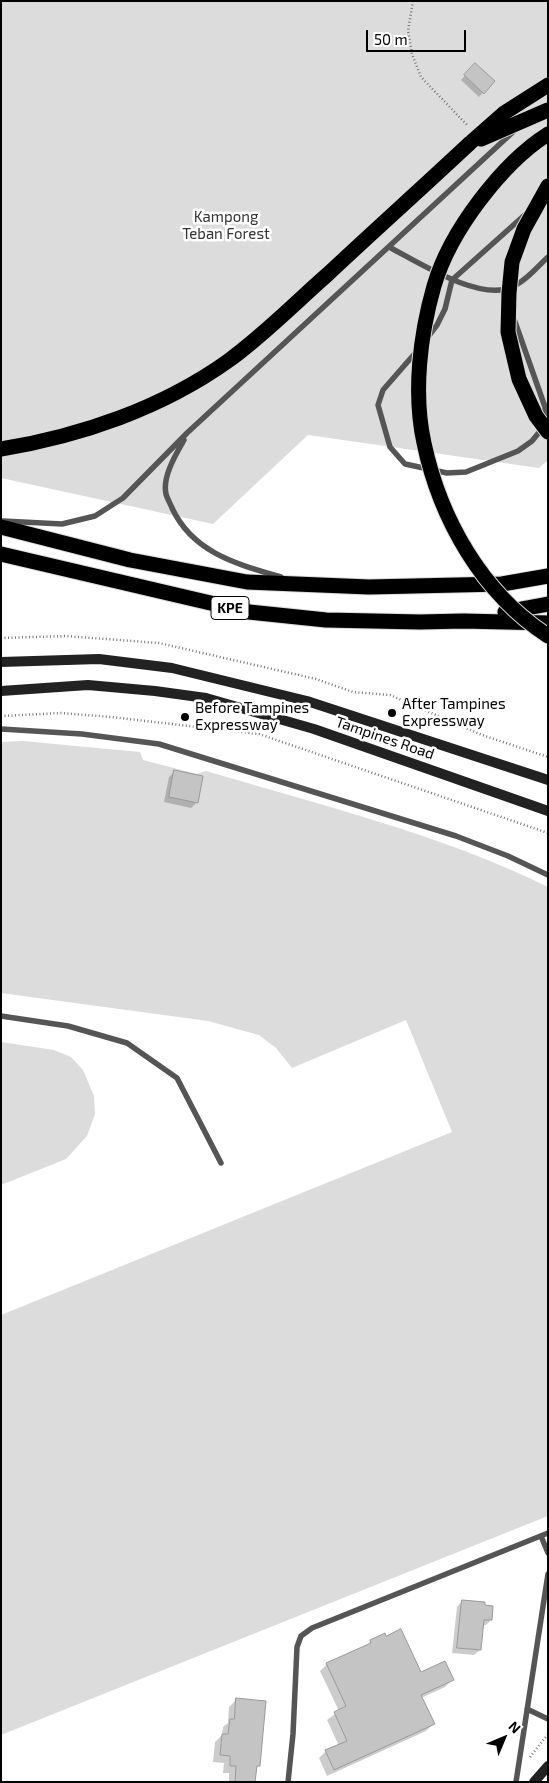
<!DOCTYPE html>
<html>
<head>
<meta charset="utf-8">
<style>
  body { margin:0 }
  #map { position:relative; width:549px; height:1783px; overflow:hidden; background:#fff; font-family:"Exo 2",sans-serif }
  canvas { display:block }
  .frame { position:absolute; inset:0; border:2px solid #000; pointer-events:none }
  .north { position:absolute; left:479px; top:1713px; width:50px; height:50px; -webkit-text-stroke:4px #fff; paint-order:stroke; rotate:45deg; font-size:14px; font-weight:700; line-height:20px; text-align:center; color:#000 }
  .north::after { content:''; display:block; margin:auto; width:18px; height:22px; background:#000; clip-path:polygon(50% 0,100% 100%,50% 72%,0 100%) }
  .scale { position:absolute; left:366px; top:30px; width:100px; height:22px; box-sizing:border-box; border:2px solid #000; border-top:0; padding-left:6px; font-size:15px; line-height:18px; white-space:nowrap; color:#000; -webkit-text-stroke:4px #fff; paint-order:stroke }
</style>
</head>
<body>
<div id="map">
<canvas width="549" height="1783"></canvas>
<div class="frame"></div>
<div class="north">N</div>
<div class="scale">50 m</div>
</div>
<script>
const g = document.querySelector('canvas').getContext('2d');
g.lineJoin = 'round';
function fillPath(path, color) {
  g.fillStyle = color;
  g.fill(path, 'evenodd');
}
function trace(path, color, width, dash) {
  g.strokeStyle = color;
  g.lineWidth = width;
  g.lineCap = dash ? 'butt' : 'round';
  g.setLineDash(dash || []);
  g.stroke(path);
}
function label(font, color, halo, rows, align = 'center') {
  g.font = font + ' "Exo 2",sans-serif';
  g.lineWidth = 5;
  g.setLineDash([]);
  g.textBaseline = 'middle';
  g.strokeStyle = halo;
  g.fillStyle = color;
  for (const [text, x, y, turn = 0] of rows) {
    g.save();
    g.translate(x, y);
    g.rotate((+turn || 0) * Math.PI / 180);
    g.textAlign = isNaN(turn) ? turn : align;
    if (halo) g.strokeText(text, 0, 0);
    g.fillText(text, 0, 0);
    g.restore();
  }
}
fillPath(new Path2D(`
  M1,1H548V460L539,468L308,435L213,524L1,478Z
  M23,741L140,752L143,760L197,774L206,771C320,805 441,834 548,887V1516L1,1735V1315L452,1132L406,1020L292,1068L276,1048L259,1035L208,1021L1,993V742Z
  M1,1042L54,1050L71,1057L83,1070L94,1096L95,1114L87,1136L66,1159L1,1185Z`), '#dcdcdc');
fillPath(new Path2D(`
  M475,65L493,81L479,97L461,80Z
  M174,772L197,802L191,808L164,802L169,777Z
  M462,1601L484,1606L491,1620L486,1625H482L480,1650L474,1655L452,1653L457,1607Z
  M371,1641L421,1674L452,1680L445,1687L421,1698L433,1724L426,1731L327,1776L319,1758L326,1751L339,1746L327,1720L339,1711L320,1671L327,1664L365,1647Z
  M236,1700L259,1766L255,1769L254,1782H229V1773H223L224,1763L213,1762L215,1742L222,1735L223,1727L228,1723L229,1707Z`), '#0003');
const building = new Path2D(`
  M475,63L495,81L484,94L464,75Z
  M174,770L203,776L198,803L169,797Z
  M462,1600L485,1602V1605L493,1606L492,1620H484L481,1650L457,1648Z
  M401,1629L421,1672L445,1661L454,1680L421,1695L435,1724L334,1770L325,1750L347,1741L334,1712L346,1706L326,1663L371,1643L370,1640L385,1633L386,1636Z
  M236,1698L266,1701L260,1766H257L255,1782H235L236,1766H230V1756L220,1755L222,1734H228L230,1719H234Z`);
fillPath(building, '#c4c4c4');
trace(building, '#999', 1);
const motorway = new Path2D(`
  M1,449C81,436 162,408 228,361C264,335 295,303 328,274C375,230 423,187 470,143
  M1,527L130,560L247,582L369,587L502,584L548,576
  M1,554L249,612L326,620L420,622L463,621L548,623
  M505,612L548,604`);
trace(motorway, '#dbdbdb', 17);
trace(new Path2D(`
  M413,1L408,31L412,54L421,77L468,126
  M1,638L66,636L159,643L316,679L353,692L390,695L482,735L548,757
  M1,716L61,713L111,717L259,734L548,833
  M530,1757L548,1734`), '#777', 2.5, [1, 2.5]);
trace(new Path2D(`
  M389,247C418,262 480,302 512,287C526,281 537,267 548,257
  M427,338L437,325L445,309L452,280L528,212
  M417,351L383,390L378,405L390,447L405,464L447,473L466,472L518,451L532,441L541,430L545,418V407L514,319
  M184,440C176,454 162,477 166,494C167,498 170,503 172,508C193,553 237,564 281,577
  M3,521L62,524L95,516L123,498L187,433L514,131
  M1,729L82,734L159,744L456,836L508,856L548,875
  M1,1016L68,1026L127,1043L177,1078L221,1163
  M541,1536L548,1553
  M527,1709L548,1719
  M288,1782L293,1734L297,1647L301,1636L312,1628L548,1533
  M516,1782L548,1574`), '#555', 5.5);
trace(new Path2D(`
  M1,662L99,659L172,668L307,701L548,780
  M1,691L88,685L155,691L206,698L314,729L548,811
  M534,1782L548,1766`), '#222', 10);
trace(motorway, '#000', 15);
const motorwayBridge = new Path2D(`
  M548,134C521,151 499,175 480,200C461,225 443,255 434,286C420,335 413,393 424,443C440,519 482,593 548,636
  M481,139L548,110
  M470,143L504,113L548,85
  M548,186L524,229L512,262L509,293L508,332L519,379L536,416L548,432`);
trace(motorwayBridge, '#dbdbdb', 17, []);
trace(motorwayBridge, '#000', 15);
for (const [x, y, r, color] of [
  [392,713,5,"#000"],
  [185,717,5,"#000"]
]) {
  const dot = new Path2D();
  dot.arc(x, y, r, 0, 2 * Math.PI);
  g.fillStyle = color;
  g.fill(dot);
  trace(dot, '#fff', 2);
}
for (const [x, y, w] of [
  [230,608,38]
]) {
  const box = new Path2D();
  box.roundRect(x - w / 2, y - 11.5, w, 23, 4);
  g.fillStyle = '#fff';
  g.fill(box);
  trace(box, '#000', 1);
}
label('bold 14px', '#000', null, [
  ["KPE",230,608]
]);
label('15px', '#333', '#fff', [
  ["Kampong",226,217],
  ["Teban Forest",226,234]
]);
label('15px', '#000', '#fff', [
  ["After Tampines",402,704],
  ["Expressway",402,721],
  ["Before Tampines",195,708],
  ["Expressway",195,725]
], 'left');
label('15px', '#000', '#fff', [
  ["Tampines Road",385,738,19]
]);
</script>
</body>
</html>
